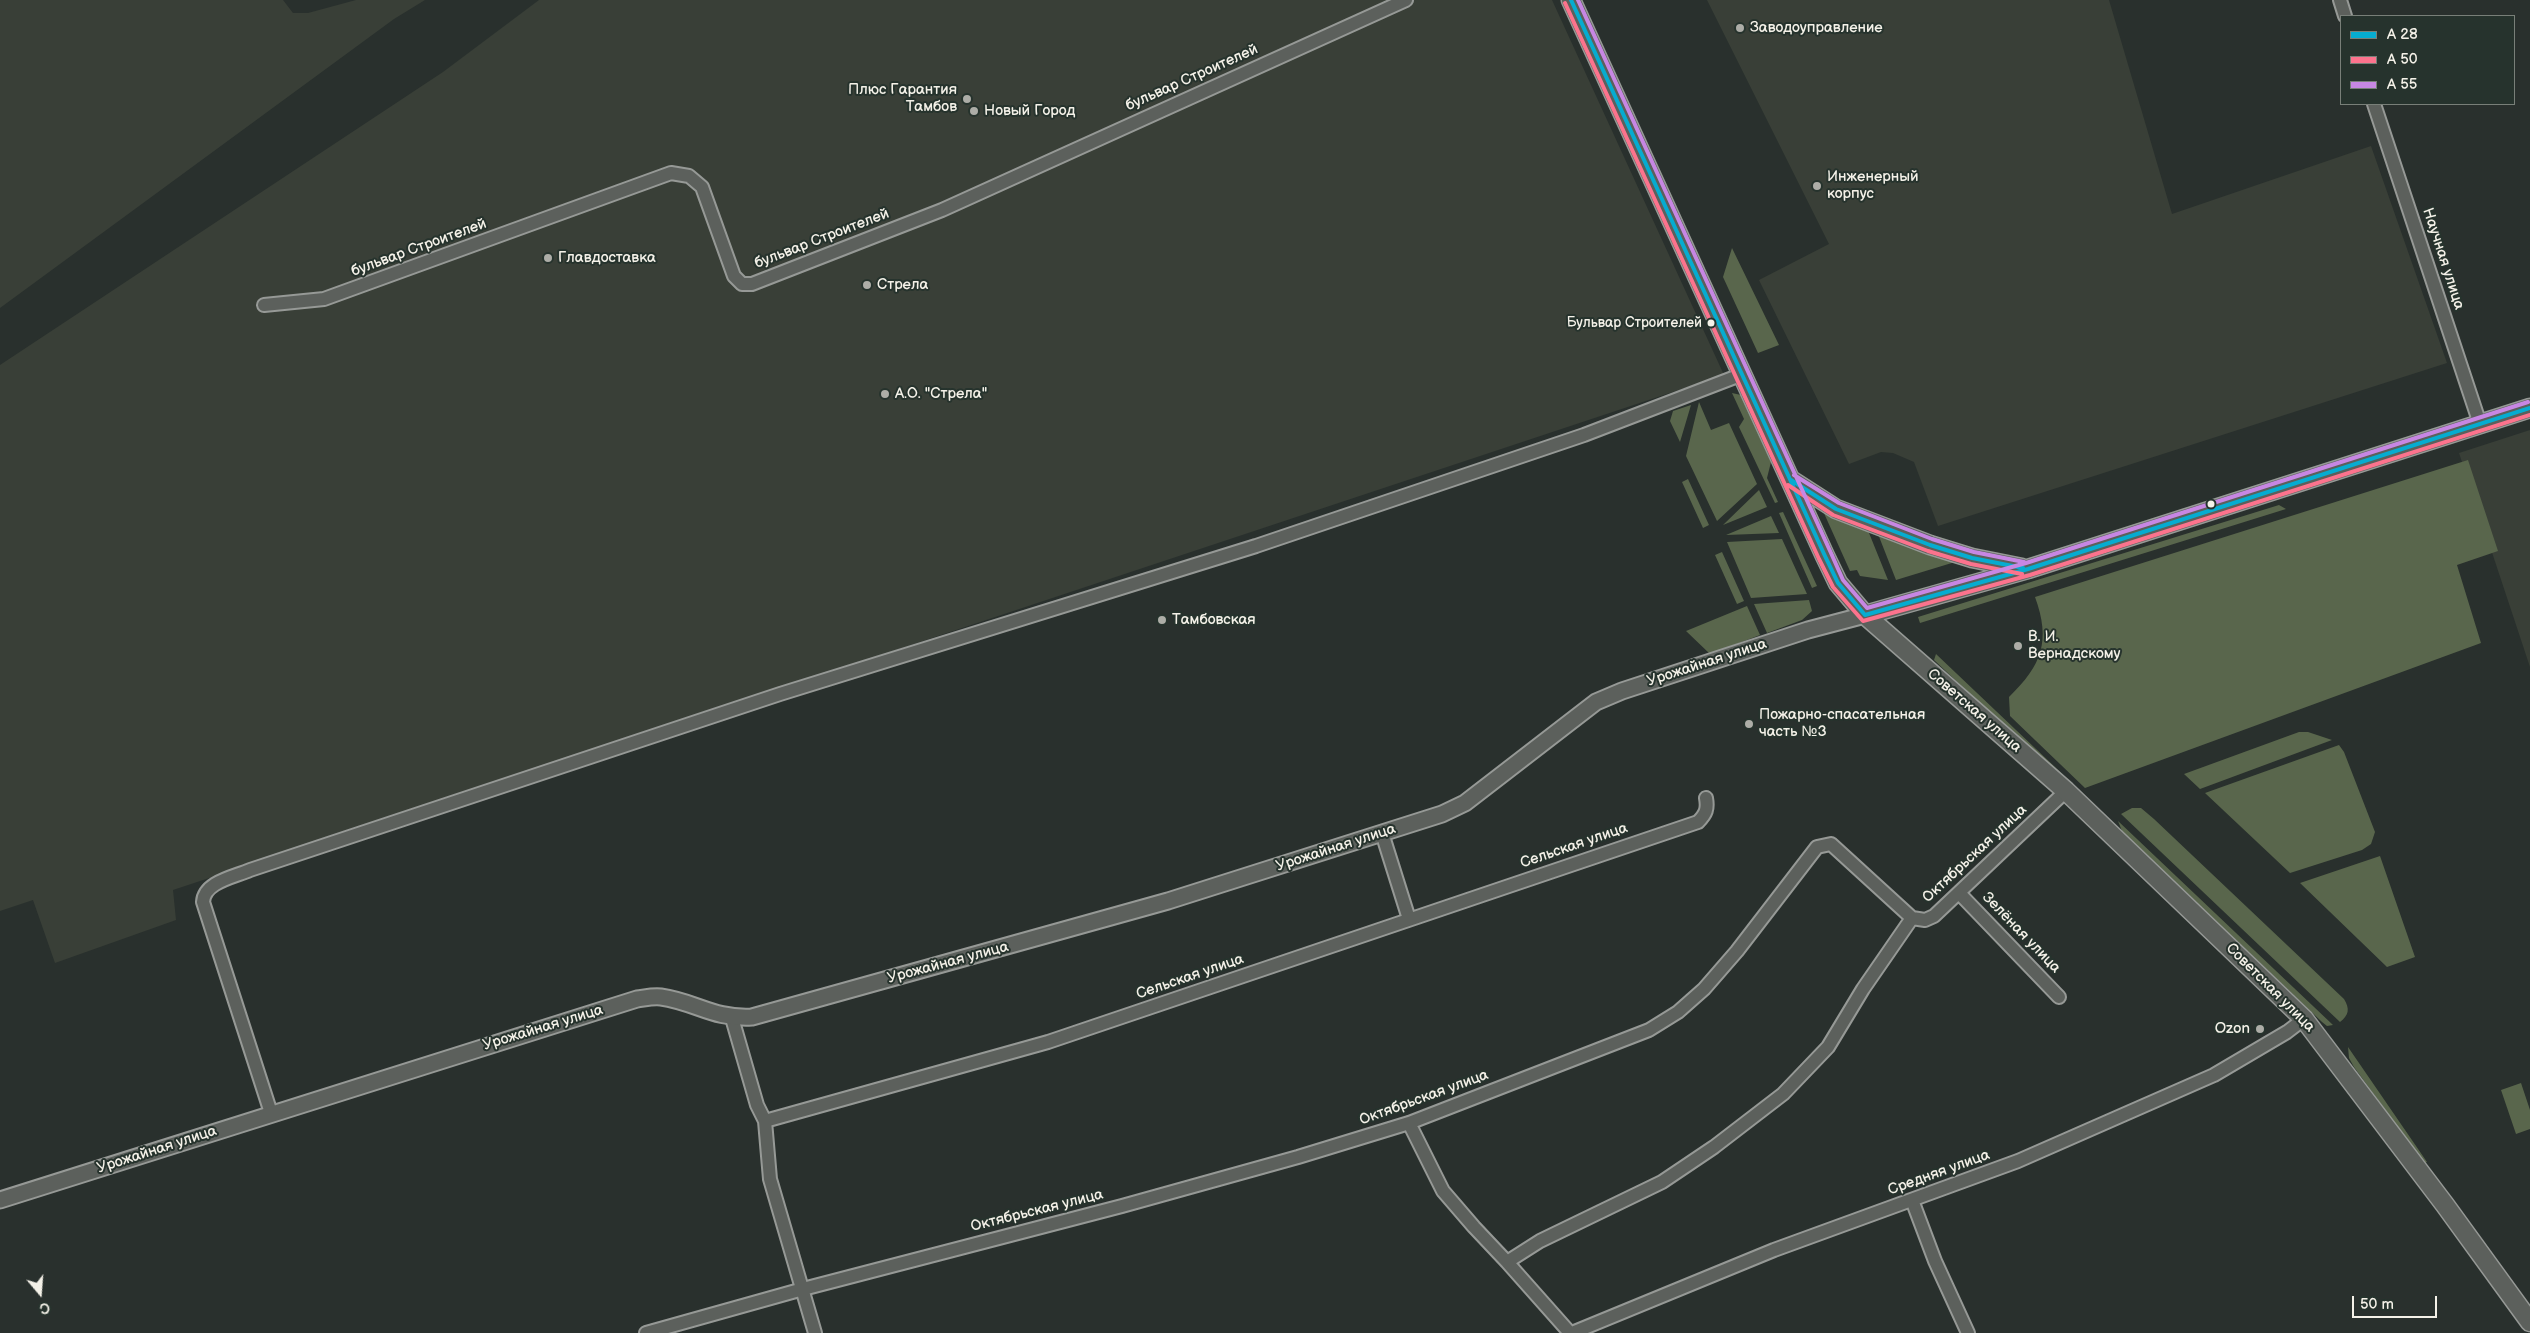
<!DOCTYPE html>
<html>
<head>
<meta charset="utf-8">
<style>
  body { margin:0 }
  #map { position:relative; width:2530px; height:1333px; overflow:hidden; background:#29302d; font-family:"Balsamiq Sans",sans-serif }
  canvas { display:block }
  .legend { position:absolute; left:2340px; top:15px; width:175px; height:90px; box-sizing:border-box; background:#26332d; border:1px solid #787f78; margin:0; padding:6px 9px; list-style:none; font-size:15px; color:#f4f1e8 }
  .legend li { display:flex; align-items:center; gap:10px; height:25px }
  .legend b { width:25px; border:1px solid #787f78 }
  .north { position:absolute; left:15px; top:1268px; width:50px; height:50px; -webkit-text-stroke:4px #26332d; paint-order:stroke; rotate:162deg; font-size:14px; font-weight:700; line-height:20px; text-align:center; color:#f4f1e8 }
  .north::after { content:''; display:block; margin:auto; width:18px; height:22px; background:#f4f1e8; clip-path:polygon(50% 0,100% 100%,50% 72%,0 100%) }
  .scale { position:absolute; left:2352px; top:1296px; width:85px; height:22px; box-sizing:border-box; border:2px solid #f4f1e8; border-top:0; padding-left:6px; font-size:15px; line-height:18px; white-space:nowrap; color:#f4f1e8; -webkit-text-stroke:4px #26332d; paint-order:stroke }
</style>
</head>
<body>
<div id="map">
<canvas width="2530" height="1333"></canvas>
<ul class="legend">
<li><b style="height:6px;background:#06acd0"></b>А 28</li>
<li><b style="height:6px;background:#fc738d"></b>А 50</li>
<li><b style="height:6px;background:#c787e3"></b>А 55</li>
</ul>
<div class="north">С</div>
<div class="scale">50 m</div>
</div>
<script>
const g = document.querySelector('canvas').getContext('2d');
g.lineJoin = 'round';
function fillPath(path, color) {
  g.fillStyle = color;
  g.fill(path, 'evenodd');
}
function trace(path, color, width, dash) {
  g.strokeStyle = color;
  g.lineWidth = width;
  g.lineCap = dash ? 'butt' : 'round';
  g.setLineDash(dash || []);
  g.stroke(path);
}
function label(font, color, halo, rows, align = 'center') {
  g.font = font + ' "Balsamiq Sans",sans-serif';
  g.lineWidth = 4;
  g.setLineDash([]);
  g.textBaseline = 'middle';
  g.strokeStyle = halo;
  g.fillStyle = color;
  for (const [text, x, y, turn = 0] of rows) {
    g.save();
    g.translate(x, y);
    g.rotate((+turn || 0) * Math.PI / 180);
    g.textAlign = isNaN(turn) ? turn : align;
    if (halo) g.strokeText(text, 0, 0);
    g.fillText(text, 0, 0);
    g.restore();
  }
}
fillPath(new Path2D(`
  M0,0H283L293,13H308L356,0H425L394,19L0,308Z
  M539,0H1552L1724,375L173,890L176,920L55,963L33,900L0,911V365L443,72Z
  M1707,0H2109L2172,214L2371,146L2447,363L1938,526L1914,462L1893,453L1881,452L1849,464L1759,280L1829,244Z
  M2530,430V667L2459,453Z`), '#393f37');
fillPath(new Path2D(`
  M1732,248L1779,345L1758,353L1723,277Z
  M1732,393L1741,395L1771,462L1767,478L1778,502L1775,503L1739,427L1744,419Z
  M1699,402L1711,430L1729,423L1757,484L1717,521L1686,456Z
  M1691,405L1680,442L1670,421L1673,411Z
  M2468,460L2498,551L2457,565L2481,643L2085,788L2010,716L2009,697C2042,665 2051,641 2035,597Z
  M1688,479L1709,525L1703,528L1682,482Z
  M1759,490L1767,507L1723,525Z
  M2279,505L2286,509L1920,623L1918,617Z
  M1823,511L1867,528L1888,580L1860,576L1857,570L1850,571Z
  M1783,512L1817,586L1812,588L1779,513Z
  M1771,516L1779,533L1726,535Z
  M1878,534L1955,562L1896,580Z
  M1782,539L1807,594L1751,598L1727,542Z
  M1722,552L1744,601L1737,604L1715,555Z
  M1809,600L1812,611L1802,620L1767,633L1754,604Z
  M1747,606L1760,635L1710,654L1686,631Z
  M1936,654L2076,787L2068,786L1934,660Z
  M2299,732H2308L2332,740L2200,789L2184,774Z
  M2339,745L2344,752L2375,832L2371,844L2362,850L2290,873L2205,793Z
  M2132,808H2141L2154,819L2344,999C2350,1009 2349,1015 2340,1022L2121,814Z
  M2118,821L2333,1025L2327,1026L2322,1022L2122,831Z
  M2380,856L2415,957L2387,967L2300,883Z
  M2348,1047L2427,1162L2424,1163L2354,1067L2349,1058Z
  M2521,1083L2530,1110V1129L2516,1134L2501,1090Z`), '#59664c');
const minor = new Path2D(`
  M2340,0L2345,16
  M2374,104L2480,424
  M264,305L324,299L671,173L689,176L702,187L734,276L742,284H752L942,210L1406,0
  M1382,833L1409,919
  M1959,893L2059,997
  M732,1018L757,1105L765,1121L1048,1042L1698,822C1706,814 1708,809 1706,798
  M271,1113L203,902C204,882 234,877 250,870L780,694L1256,546L1584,435L1743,374
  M765,1121L770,1179L815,1333
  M1409,1123L1443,1191L1474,1227L1507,1262L1540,1241L1662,1182L1714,1147L1783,1094L1828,1047L1863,989L1912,918
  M1912,1200L1935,1261L1968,1333
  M1507,1262L1570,1333
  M646,1333L803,1289L1122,1206L1298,1157L1409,1123L1649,1030L1678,1012L1704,989L1737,951L1817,847L1831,844L1912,918L1925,920L1934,916L2066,791
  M1572,1333L1774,1250L2018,1161L2214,1075L2287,1032L2304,1019`);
const tertiary = new Path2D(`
  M0,1200L637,999C645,998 653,996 661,997C696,1002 713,1019 752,1017L1168,901L1442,814L1465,803L1583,712L1596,702L1622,691L1808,630L1865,615`);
const secondary = new Path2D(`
  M1571,0L1825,556L1838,583L1865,615L2066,791L2304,1019L2445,1205L2530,1322
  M1791,480L1836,509L1930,545L1972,558L2022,568
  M1865,615L2028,569L2530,408`);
trace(minor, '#969996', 16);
trace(tertiary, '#969996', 19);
trace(secondary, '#969996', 21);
trace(minor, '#5c605c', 12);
trace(tertiary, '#5c605c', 15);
trace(secondary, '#5c605c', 18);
trace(new Path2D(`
  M1571,0L1825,556L1838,583L1865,615L2028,569L2530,408
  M1791,480L1836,509L1930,545L1972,558L2023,568`), '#06acd0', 4);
trace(new Path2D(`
  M1565,3L1819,559L1833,587L1863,621L2030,575L2530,415
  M1788,485L1833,515L1928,551L1971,564L2022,574`), '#fc738d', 4);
trace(new Path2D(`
  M1578,0L1831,553L1843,580L1867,608L2026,563L2528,402
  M1794,475L1839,503L1932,539L1974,552L2024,562`), '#c787e3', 4);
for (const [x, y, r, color] of [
  [1740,28,5,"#adada7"],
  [967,99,5,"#adada7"],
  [974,111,5,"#adada7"],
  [1817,186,5,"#adada7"],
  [548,258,5,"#adada7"],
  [867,285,5,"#adada7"],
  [1711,323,4.5,"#f4f1e8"],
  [885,394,5,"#adada7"],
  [2211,504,4.5,"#f4f1e8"],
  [1162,620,5,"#adada7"],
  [2018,646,5,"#adada7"],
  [1749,724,5,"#adada7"],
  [2260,1029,5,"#adada7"]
]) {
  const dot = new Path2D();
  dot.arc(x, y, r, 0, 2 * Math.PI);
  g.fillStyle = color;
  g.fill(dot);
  trace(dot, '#26332d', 2);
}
label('14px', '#f4f1e8', '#26332d', [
  ["Бульвар Строителей",1702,323]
], 'right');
label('15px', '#f4f1e8', '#26332d', [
  ["Заводоуправление",1750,28],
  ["Плюс Гарантия",957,90,"right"],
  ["Тамбов",957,107,"right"],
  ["Новый Город",984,111],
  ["Инженерный",1827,177],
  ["корпус",1827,194],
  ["Главдоставка",558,258],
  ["Стрела",877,285],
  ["А.О. \"Стрела\"",895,394],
  ["Тамбовская",1172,620],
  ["В. И.",2028,637],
  ["Вернадскому",2028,654],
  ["Пожарно-спасательная",1759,715],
  ["часть №3",1759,732],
  ["Ozon",2250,1029,"right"]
], 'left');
label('15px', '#f4f1e8', '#26332d', [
  ["бульвар Строителей",1192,78,-24],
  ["бульвар Строителей",822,239,-21],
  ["бульвар Строителей",419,248,-20],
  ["Научная улица",2443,259,72],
  ["Урожайная улица",1707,663,-18],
  ["Советская улица",1974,711,41],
  ["Сельская улица",1574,846,-19],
  ["Урожайная улица",1336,848,-18],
  ["Октябрьская улица",1975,854,-43],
  ["Зелёная улица",2021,933,46],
  ["Урожайная улица",948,963,-15],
  ["Сельская улица",1190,977,-19],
  ["Советская улица",2270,988,45],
  ["Урожайная улица",543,1028,-17],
  ["Октябрьская улица",1424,1098,-20],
  ["Урожайная улица",157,1150,-18],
  ["Средняя улица",1939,1173,-20],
  ["Октябрьская улица",1037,1211,-14]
]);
</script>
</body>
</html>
